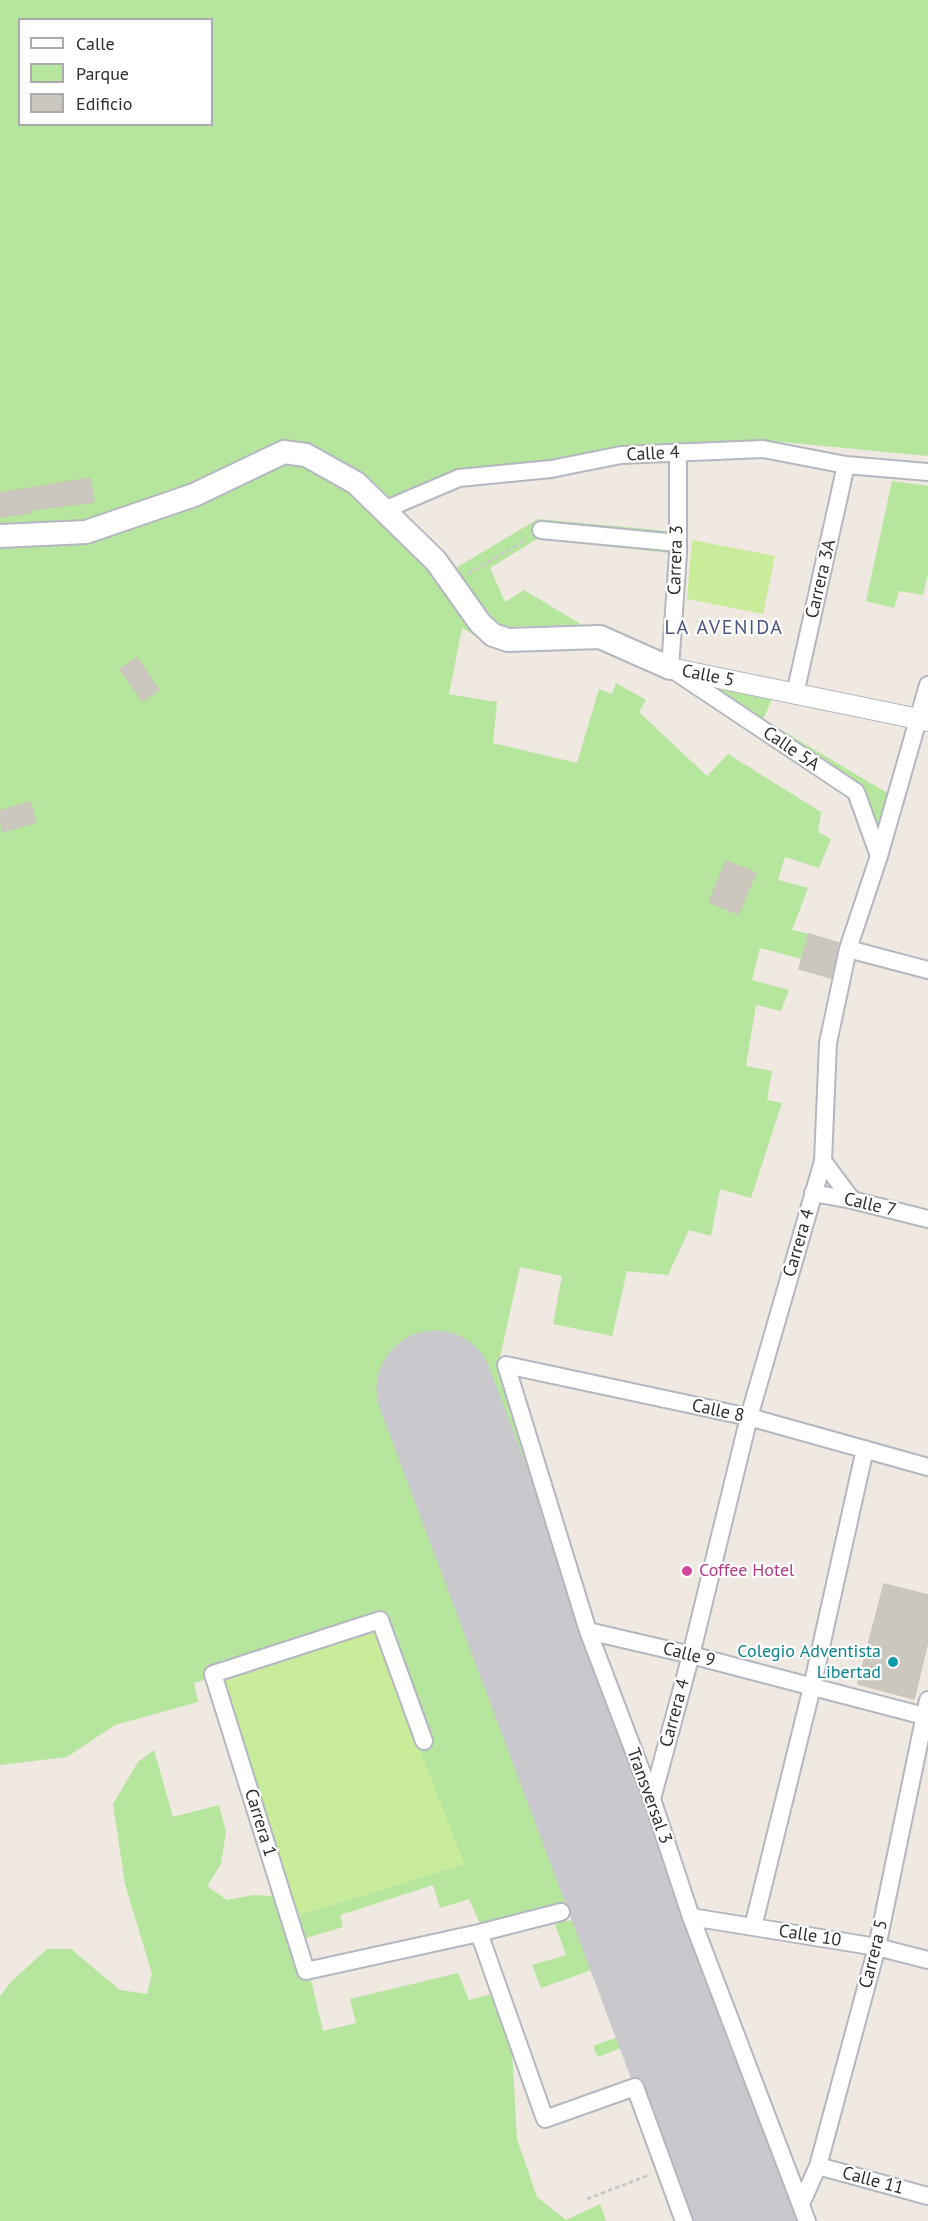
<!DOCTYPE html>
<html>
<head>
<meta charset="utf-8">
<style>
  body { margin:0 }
  #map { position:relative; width:928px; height:2221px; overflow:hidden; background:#efe9e1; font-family:"PT Sans",sans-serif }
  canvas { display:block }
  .legend { position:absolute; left:18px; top:18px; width:195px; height:108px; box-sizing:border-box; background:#fff; border:2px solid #ababab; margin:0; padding:8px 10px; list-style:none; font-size:18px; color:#2e2e2e }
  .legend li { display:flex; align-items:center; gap:12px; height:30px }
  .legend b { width:30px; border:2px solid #ababab }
</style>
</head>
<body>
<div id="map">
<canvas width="928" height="2221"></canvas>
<ul class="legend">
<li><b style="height:8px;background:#fff"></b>Calle</li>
<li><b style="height:16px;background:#b6e59e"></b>Parque</li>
<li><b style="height:16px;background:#cbc7bf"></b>Edificio</li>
</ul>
</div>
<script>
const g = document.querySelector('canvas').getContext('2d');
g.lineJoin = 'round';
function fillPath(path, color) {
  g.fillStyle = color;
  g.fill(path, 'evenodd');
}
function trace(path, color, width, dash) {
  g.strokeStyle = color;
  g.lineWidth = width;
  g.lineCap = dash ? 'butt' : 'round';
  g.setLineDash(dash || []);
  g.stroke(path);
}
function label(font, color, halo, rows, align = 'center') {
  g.font = font + ' "PT Sans",sans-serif';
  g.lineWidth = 4.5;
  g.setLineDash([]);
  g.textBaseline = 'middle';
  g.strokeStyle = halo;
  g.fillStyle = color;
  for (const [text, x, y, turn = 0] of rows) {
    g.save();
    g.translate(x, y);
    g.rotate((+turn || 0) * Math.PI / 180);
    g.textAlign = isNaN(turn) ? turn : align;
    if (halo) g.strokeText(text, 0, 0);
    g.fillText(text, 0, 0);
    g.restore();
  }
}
fillPath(new Path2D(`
  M0,0H928V456L771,441L619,449L390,502L319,454L192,486L81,524L0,530ZM20,20H212V124H20Z
  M286,460L304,463L353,489L429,567L480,638L462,628L449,694L497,702L493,743L577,763L599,689L612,694L616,683L646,700L639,712L707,776L728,754L821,812L818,832L831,839L819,868L785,857L778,880L808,888L792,930L809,934L802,959L760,948L752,980L789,990L781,1011L756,1005L746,1066L772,1071L767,1100L782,1103L751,1198L720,1189L711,1236L689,1230L668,1275L627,1271L612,1336L553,1324L562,1276L520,1267L500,1357L581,1632L687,1918L803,2221H692L626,2046L598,2057L593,2046L629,2033L605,1965L541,1988L532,1965L566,1955L554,1922L577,1920L572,1902L480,1924L469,1899L440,1908L433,1885L340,1915L343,1927L303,1939L299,1915L464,1864L444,1813L212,1678L194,1683L198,1702L115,1725L67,1757L0,1765V543L31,540Z
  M892,481L928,486V573L923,595L899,591L894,608L866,601Z
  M538,519L668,531L670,553L537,539L490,568L505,602L524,590L582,625L500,627L454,569Z
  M693,678L773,697L763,719L889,794L879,840L860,785Z
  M154,1750L173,1817L219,1805L226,1832L221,1864L207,1886L227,1900L253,1895L273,1896L311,1980L323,2031L356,2023L350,1999L458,1973L469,2000L493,1994L512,2051L517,2139L537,2197L566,2220L600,2204L606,2221H0V1996L12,1981L47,1949H71L120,1990L147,1994L152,1974L125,1884L113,1804L138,1762Z`), '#b6e59e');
fillPath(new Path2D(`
  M692,540L775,556L763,614L687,599Z
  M374,1630L464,1864L299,1915L219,1677Z`), '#c9ec9a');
trace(new Path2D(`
  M435,1389L747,2221`), '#c9c8cc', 117);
const building = new Path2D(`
  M90,478L94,502L31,510V513L0,517V493Z
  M137,658L159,690L142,701L120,669Z
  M30,802L36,822L2,832L0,811Z
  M726,861L756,873L738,914L709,902Z
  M809,934L839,943L831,978L799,969Z
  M884,1584L928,1595V1641L914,1699L858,1684Z`);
fillPath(building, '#cbc7bf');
trace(building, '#cbc5ba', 1.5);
const minor = new Path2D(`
  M678,452V554L670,668L856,792L879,856
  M384,510L459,478L551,469L621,455L763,449L846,465L928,472
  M541,530L678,543
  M795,694L846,465
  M848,949L928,970
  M823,1161L852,1200
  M813,1193L852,1200L928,1219
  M588,1631L691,1655L928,1717
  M424,1741L380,1620L213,1674L306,1971L479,1933L561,1912
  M652,1799L691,1655L749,1417L823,1161L828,1043L848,949L879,856L928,685
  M691,1917L877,1947L928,1960
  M753,1927L812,1687L865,1449
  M479,1933L545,2119L635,2087L684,2221
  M818,2166L928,2196
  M801,2204L818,2166L877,1947L928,1700
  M807,2221L691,1917L652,1799L588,1631L506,1365L749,1417L928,1467`);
const tertiary = new Path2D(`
  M670,668L928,721`);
const secondary = new Path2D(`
  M0,536L86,532L194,495L284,452L306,455L356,483L436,561L480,623L493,635L508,640L600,637L670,668`);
trace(minor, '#b4b7c1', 20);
trace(tertiary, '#b4b7c1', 22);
trace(secondary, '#b4b7c1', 26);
trace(new Path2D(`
  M468,574L527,539
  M587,2199L649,2175`), '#c9c9c9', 3, [4.5, 3]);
trace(minor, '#fff', 16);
trace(tertiary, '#fff', 20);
trace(secondary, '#fff', 22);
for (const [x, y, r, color] of [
  [687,1571,6,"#d1479c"],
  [893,1662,6,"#0f9aa8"]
]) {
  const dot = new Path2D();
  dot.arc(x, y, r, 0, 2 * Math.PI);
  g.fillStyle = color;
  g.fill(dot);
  trace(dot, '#fff', 2);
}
label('18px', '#2e2e2e', '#fff', [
  ["Calle 4",653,454,-3],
  ["Carrera 3",676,560,-88],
  ["Carrera 3A",821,579,-77],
  ["Calle 5",708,676,11],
  ["Calle 5A",791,749,34],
  ["Calle 7",870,1205,13],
  ["Carrera 4",799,1243,-74],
  ["Calle 8",718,1411,12],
  ["Calle 9",689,1655,14],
  ["Carrera 4",675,1713,-75],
  ["Transversal 3",649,1796,70],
  ["Carrera 1",260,1823,73],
  ["Calle 10",810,1936,9],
  ["Carrera 5",874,1954,-76],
  ["Calle 11",873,2181,15]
]);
label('18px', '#b23c85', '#fff', [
  ["Coffee Hotel",699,1571]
], 'left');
label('18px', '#0d838f', '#fff', [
  ["Colegio Adventista",881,1652],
  ["Libertad",881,1673]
], 'right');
g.letterSpacing = '1.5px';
label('20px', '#4d5680', '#fff', [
  ["LA AVENIDA",724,628]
]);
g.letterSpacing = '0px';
</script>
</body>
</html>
